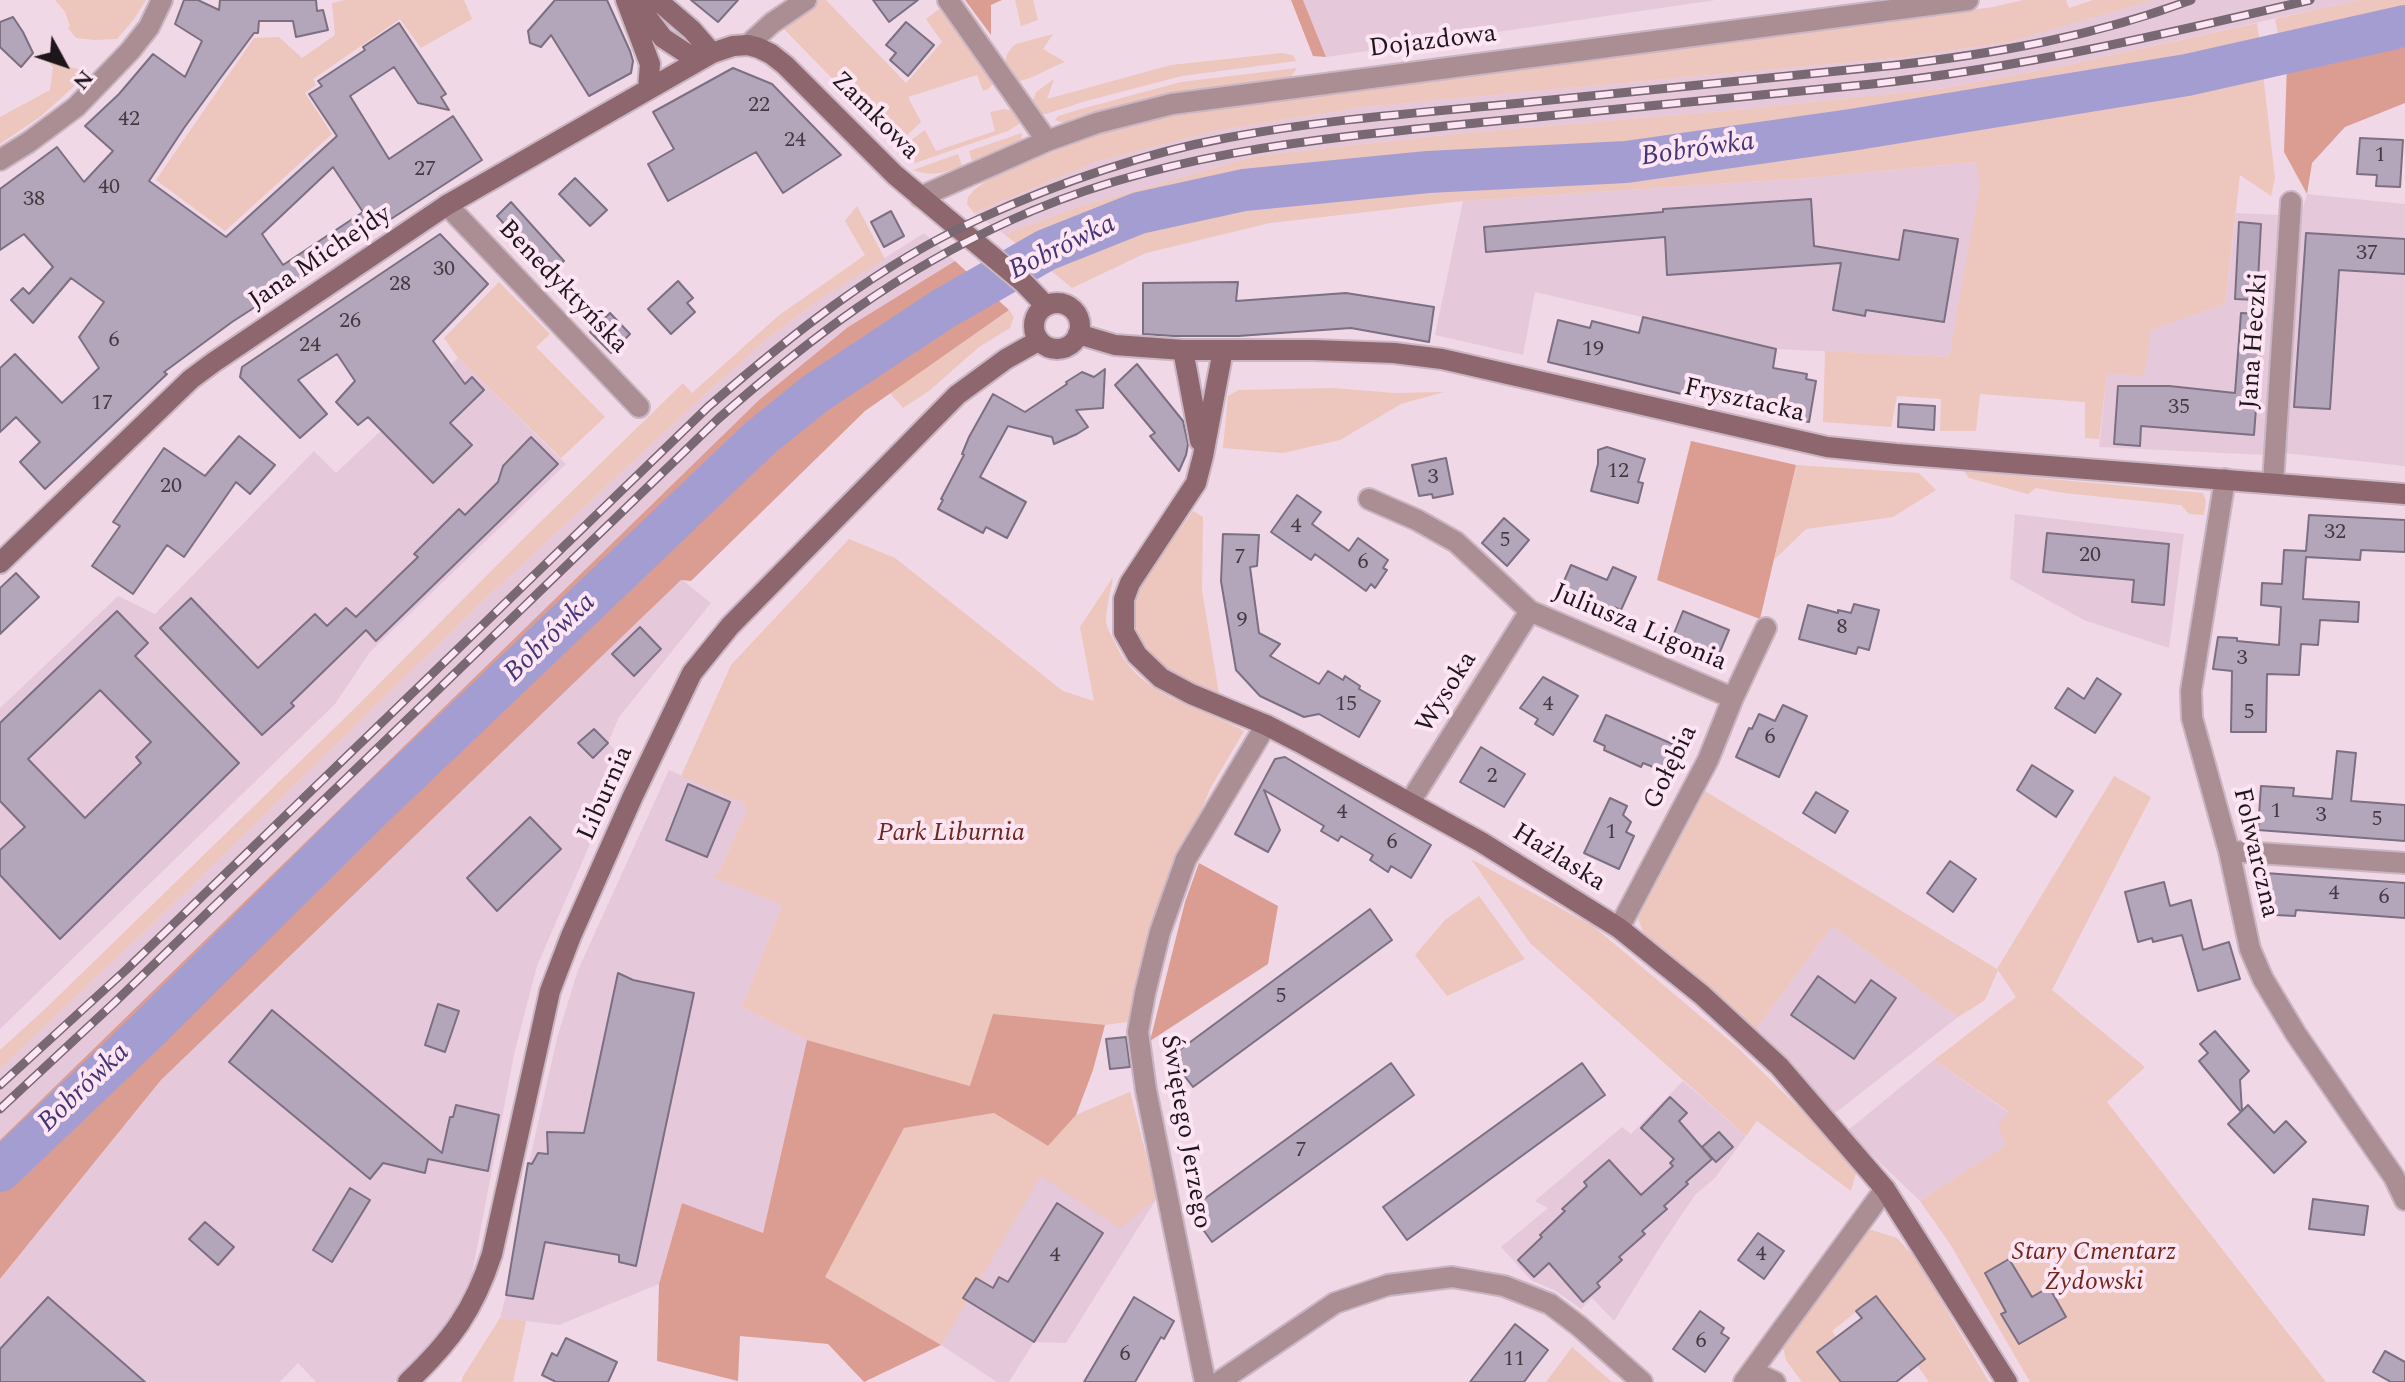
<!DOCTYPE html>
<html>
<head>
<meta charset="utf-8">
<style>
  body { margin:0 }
  #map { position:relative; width:2405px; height:1382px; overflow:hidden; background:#f0d8e7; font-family:Spectral,serif }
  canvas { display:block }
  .north { position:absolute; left:24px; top:24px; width:80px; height:80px; -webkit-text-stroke:6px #fde5f4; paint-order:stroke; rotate:130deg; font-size:22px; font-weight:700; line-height:32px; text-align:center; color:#1e161b }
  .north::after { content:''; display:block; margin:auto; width:28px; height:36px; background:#1e161b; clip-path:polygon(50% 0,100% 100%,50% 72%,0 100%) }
</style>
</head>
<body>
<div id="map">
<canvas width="2405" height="1382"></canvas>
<div class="north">N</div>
</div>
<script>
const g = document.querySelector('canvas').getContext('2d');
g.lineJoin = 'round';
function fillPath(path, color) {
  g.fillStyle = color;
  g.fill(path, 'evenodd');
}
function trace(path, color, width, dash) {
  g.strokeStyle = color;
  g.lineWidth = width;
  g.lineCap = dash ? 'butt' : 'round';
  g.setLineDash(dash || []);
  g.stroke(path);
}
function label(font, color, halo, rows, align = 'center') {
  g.font = font + ' Spectral,serif';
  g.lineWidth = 8;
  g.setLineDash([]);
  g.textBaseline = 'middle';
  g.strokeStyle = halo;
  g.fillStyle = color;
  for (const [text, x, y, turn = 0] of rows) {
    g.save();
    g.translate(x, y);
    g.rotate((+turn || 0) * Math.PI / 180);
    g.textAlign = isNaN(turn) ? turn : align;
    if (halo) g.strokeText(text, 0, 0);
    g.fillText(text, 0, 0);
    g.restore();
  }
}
fillPath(new Path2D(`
  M1303,0H1716L1326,57Z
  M2154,0H2358L2067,65L1944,88L1746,109L1454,134L1256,156L1078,207L1004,234L974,213L1095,162L1215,131L1363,107L1907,57L2009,42Z
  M1976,162L1981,185L1949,357L1776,349L1765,414L1627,382L1642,317L1535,292L1523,355L1435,335L1463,201L1806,178Z
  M2307,194L2405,204V466L2284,453L2300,217Z
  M2236,213L2279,215L2264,455L2099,447L2107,374L2151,330L2225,304Z
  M924,233L955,261L848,327L760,399L0,1140V1069L166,911L480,604L701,398L772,335L831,292Z
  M458,358L566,464L370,652L335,704L0,1029V708L118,596L155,614L314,451L336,473Z
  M2015,514L2184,534L2169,648L2084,620L2010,579Z
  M681,579L711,603L619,717L608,743L626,761L537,966L515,1050L472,1274L444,1331L394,1382H316L298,1363L280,1382H0V1279L161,1080Z
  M669,770L744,803L746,812L720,870L713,877L782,905L742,1007L807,1040L763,1234L682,1203L659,1284L559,1325L500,1318L506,1295L529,1163L557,1038L578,970Z
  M1832,926L1958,1017L1834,1114L1754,1032Z
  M1934,1060L2009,1113L2006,1145L1920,1201L1847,1131Z
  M1683,1081L1746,1136L1715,1178L1695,1195L1660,1247L1614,1321L1592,1298L1581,1309L1556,1291L1531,1280L1501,1247L1548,1208L1535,1201L1622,1127L1631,1134Z
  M1130,1092L1157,1198L1066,1343L1034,1342L1009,1382H997L941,1345L824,1277L1048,1146L1076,1115Z`), '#e6c8db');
fillPath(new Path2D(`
  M55,0H146L134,19L117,39L96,40L76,38L68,28L70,26L65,12Z
  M345,0H464L472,19L421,48L400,19L313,79L316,85L305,93L332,134L225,231L156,180L254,38L279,37L302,58L335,35L332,3Z
  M817,0H826L906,83L942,42L926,19L939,9L989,74L993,83L990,88L983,91L977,75L908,97L921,122L897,145L782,27Z
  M1015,0H1033L1038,20L1021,26Z
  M2023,0H2066L2069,8L2093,0H2154L2009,42L1907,57L1363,107L1215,131L1095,162L974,213L967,204L968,197L975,189L994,176L1097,134L1187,111L1993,7Z
  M2358,0H2405V9L2279,39L2275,19Z
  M2257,23L2260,45L2182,68L1907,115L1728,140L1373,161L1210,185L1117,211L1026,251L1004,234L1078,207L1256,156L1454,134L1746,109L1944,88L2067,65Z
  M1053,34L1043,49L1065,62C1050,67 1035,78 1020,81C1004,72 1000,56 1016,44Z
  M39,51L66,66L90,72L40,117L0,144V117L50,90L53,67Z
  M1282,53L1293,55L1296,61L1182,76L1086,101L1046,114H1042L1033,100L1036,92L1054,79L1047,99L1171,65Z
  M1297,68L1290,78L1127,103L1072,122L1063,123L1055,120L1058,116L1081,109L1181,82Z
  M2263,74L2275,178L2271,196L2240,175L2225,304L2151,330L2144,375L2107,374L2099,439L2085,438V402L1980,394L1976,431H1940L1941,399L1897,396L1891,427L1823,422L1825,351L1949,357L1980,185L1976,162L1806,178L1463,201L1270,223L1146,253L1072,288L1042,263L1135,223L1354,188L1476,175L1914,138L2109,109Z
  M1005,109L1013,111L1020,123L1008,131L915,163L900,148L925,130L936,151L995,131L990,112Z
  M1022,133L1021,140L972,161L969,151Z
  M958,154L962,166C944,173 932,177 913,170Z
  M857,206L885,259L831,292L772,335L701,398L480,604L166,911L0,1069V1050L46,1008L353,710L526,536L683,383L692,393L778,316L865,255L845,221Z
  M499,282L550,334L536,347L605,417L561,458L458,358L444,338Z
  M1009,310L1014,317L1010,328L979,347L929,391L903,408L890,393Z
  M1333,388L1394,393L1444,392L1401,404L1340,440L1283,453L1223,448L1228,396L1239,390Z
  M1796,465L1919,473L1936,490L1893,517L1806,529L1774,560Z
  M1964,471L2203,493L2206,501L2204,515L2189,514L2181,505L2064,493L2036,488L2028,494L1969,478Z
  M1193,511L1203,517L1202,590L1219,694C1206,689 1190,685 1179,677C1157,661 1130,635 1133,606C1135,589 1181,529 1193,511Z
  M849,539L895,558L1063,691L1094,701L1080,627L1113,577C1111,591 1106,606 1106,620C1106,628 1112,636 1115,643C1139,697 1197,705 1244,731L1211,787L1160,908L1135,1021L1105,1025L970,1086L807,1040L742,1007L782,905L712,877L720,870L746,812L744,803L681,776L731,665Z
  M2114,776L2151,797L2052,990L2145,1067L2107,1102L2326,1382H2030L1950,1244L1920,1201L2006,1145L1998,1125L2009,1112L1934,1060L2016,997L1998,970L1985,1000L1958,1017L1832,926L1754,1032L1643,932L1638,918L1705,791L1997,969Z
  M1471,859L1593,926L1737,1047L1858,1166L1851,1191L1757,1121L1746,1136L1530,943Z
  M1479,896L1525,959L1447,996L1415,955L1446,919Z
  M1130,1092L1157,1198L1120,1228L1041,1176L941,1345L824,1277L904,1128L994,1113L1048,1146L1076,1115Z
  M1872,1230L1897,1238L1917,1260L1989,1382H1929L1917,1365L1925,1358L1876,1296L1832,1331L1836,1337L1818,1352L1841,1382H1802L1786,1360L1782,1344L1863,1233Z
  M500,1318L526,1321L513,1382H462V1378Z
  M1572,1347L1612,1382H1546Z`), '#edc6be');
fillPath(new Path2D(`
  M965,0H1002L991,5V35Z
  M1291,0H1303L1326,57L1313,56Z
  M2405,38V103L2345,127L2312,163L2307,194L2284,152L2287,64Z
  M955,261L1009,310L865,411L691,581L681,580L161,1080L0,1279V1140L760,399L848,327Z
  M1691,441L1796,465L1760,619L1657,580Z
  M1199,863L1278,906L1268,964L1150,1041L1185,902Z
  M993,1014L1105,1025L1093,1070L1076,1115L1048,1146L994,1113L904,1128L825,1277L941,1345L864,1382L828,1344L740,1336L738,1381L657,1361L659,1284L682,1203L763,1233L807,1040L970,1086Z`), '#db9d92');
trace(new Path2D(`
  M0,1171L150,1028L370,810L759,439L816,393L943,309L1046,250L1139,213L1244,190L1428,172L1626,162L1851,130L2187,75L2405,26`), '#a49dd2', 42);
const building = new Path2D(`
  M184,0H198L219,10L220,0H316L317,11L323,10L328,30L296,37L293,21H259L258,33H254L219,80L184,128L149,181L226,237L337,136L309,94L322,86L318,81L365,50L363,47L399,23L446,94L441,97L449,110L418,103L394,67L350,96L389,159L453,116L482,160L232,322L164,372L167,374L45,489L20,462L40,442L16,417L0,432V368L15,354L62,403L99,368L79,337L104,302L71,278L33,323L11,300L23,288L29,294L53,267L24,234L0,250V189L57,147L84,182L113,151L85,126L119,94L153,54L185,77L202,41L175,24ZM333,167L363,212L283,265L262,234Z
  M555,0H607L630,51L633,61L631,73L589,96L551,35L541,47L530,43L528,31Z
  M691,0H738L718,22Z
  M873,0H918L889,22Z
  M13,17L23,32L33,53L21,67L0,47V22Z
  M906,22L934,45L908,76L890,60L896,53L886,45Z
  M733,68L772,84L841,155L783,193L756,152L668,201L648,164L674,149L653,112Z
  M2360,138L2403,140L2400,187L2376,186L2377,175L2357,174Z
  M575,178L607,210L590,226L559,194Z
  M1811,199L1814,246L1899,260L1904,230L1958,239L1944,322L1866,310L1865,316L1833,310L1841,263L1667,275L1665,237L1486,252L1484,227L1663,212V209Z
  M511,202L564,261L549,274L497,216Z
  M891,211L904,236L884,247L871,222Z
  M2239,222L2261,224L2257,300L2235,299Z
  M2306,233L2405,239V274L2339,270L2330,409L2294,407Z
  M440,234L488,284L433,341L465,384L472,377L484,390L450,423L472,445L433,483L368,417L358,425L336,402L355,381L337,354L298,380L327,414L300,438L240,377L242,367Z
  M678,281L693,298L687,303L695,312L671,334L648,309Z
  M1238,282L1236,301L1346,293L1434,307L1429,342L1351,328L1238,336H1174L1143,334V283Z
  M610,313L630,334L611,353L590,332Z
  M2241,313L2263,314L2254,435L2141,426L2140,446L2114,444L2118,386H2169L2235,393Z
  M1643,317L1776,349L1773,368L1807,374L1806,379L1816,381L1809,422L1765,414L1548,362L1558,320L1590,328L1592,321L1639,333Z
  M1137,364L1183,421L1188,444L1186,455L1179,471L1150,436L1155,433L1115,385Z
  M1105,369L1103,408L1076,410L1088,427L1077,434L1054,444L1052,437L1008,426L980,477L1026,502L1007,538L986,527L983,533L938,509L943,500L941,499L964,455L962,454L969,437L993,394L1025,412L1067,384L1066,382L1082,372L1094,377Z
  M1899,404L1935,406L1934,430L1898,427Z
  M239,436L275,465L250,494L236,482L184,557L167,545L133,594L92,566L120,526L113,522L164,448L205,476Z
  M531,437L558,464L376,641L366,630L291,703L294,706L262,735L160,628L191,598L258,668L315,614L327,626L346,608L356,617L418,557L414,554L459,509L465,515L498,482L503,466Z
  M1607,447L1645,459L1638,482L1643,483L1638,503L1591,491L1598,464V450Z
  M1446,458L1453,494L1433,498L1432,494L1419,496L1412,465Z
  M1297,495L1321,512L1312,524L1349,551L1358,538L1388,560L1383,568L1387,570L1375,588L1371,584L1366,591L1315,554L1311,560L1271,532Z
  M2309,515L2405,520V552L2361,550L2360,560L2306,557L2303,599L2359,602L2358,622L2320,620L2318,645L2301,644L2299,675L2267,674L2266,732H2231L2232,671L2213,669L2218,637L2237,638V641L2279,645L2281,607L2261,605L2262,583L2282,584L2284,550L2306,551Z
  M1504,518L1529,540L1507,566L1482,543Z
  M2047,533L2169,544L2164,605L2132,602L2134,580L2043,572Z
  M1223,534L1259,535L1257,566L1250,567L1259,633L1280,644L1270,656L1319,684L1328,671L1343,680L1345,676L1360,686L1359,689L1380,701L1359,737L1319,714L1304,717L1260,696L1236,670L1221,581Z
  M1571,565L1607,580L1613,567L1636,577L1621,610L1614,607L1609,619L1557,597Z
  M16,573L39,597L0,634V588Z
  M1854,604L1879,610L1869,650L1858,647L1856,654L1799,639L1808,605L1838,613V610L1851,613Z
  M117,611L148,643L135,656L239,763L60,939L0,875V850L25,827L0,801V723ZM100,690L151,742L136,757L141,763L85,818L28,759Z
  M1683,611L1729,630L1719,654L1713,652L1708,661L1669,646Z
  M640,627L661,649L634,676L612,654Z
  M1543,677L1578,696L1553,735L1535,724L1538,719L1520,708Z
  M2097,678L2121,694L2095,733L2055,708L2068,688L2084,699Z
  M1783,705L1807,716L1779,777L1736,757L1749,728L1752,729L1759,714L1775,721Z
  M1606,715L1677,746L1666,772L1643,763L1641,767L1604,750L1605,746L1594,741Z
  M594,729L608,743L593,758L578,743Z
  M1481,747L1525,774L1504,807L1460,782Z
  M2337,751L2356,753L2351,801L2405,805V841L2258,830L2261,786L2294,788L2293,796L2332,799Z
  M1285,757L1431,845L1411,878L1391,866L1388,872L1370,860L1373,855L1341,836L1338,841L1321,831L1324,826L1264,790L1280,830L1268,852L1235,834L1275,759Z
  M2032,765L2073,791L2056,817L2017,790Z
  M688,784L730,802L707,857L666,840Z
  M1816,792L1848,811L1835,833L1803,813Z
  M1610,798L1627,806L1623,815L1631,822L1626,832L1634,836L1619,869L1584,853Z
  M530,817L561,849L497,911L467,878Z
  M1950,861L1976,879L1953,912L1927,893Z
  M2251,872L2405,883V918L2296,910L2295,916L2276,915L2277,909L2262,908Z
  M2164,882L2170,906L2191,900L2203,950L2229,942L2240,979L2198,991L2182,935L2153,942L2152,938L2138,942L2125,892Z
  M1370,909L1392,940L1193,1087L1170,1057Z
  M618,973L633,980L694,993L636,1266L619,1262V1255L545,1242L533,1299L506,1295L528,1163L532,1164L538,1153L548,1154L547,1132L584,1133Z
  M1818,976L1855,1003L1871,980L1896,998L1854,1059L1791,1015Z
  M438,1004L459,1011L445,1052L425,1045Z
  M272,1010L442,1153L450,1117H453L456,1105L499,1115L488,1171L428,1159L425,1173L383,1163L370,1179L229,1062Z
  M2215,1031L2249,1071L2240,1080L2242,1111L2248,1105L2274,1133L2286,1121L2306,1142L2274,1173L2228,1124L2241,1112L2199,1061L2208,1053L2200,1044Z
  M1126,1037L1130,1067L1110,1069L1106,1039Z
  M1391,1063L1414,1095L1212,1242L1189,1210Z
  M1582,1063L1605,1095L1407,1240L1383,1207Z
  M1670,1097L1687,1113L1679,1121L1712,1159L1686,1182L1688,1184L1664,1206L1667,1209L1642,1231L1645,1234L1619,1257L1622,1260L1597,1283L1600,1287L1583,1302L1549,1263L1534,1277L1518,1260L1542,1237L1540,1235L1565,1211L1562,1209L1587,1186L1584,1182L1609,1160L1641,1195L1673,1166L1670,1163L1674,1159L1641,1128Z
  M1719,1132L1733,1147L1716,1162L1702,1147Z
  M350,1188L370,1200L332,1262L313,1250Z
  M2313,1199L2368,1206L2364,1235L2309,1229Z
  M1057,1203L1103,1233L1034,1342L963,1298L976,1278L993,1288L999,1277L1008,1282Z
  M205,1222L234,1247L218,1265L189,1239Z
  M1758,1233L1784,1251L1764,1279L1738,1260Z
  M2009,1259L2032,1297L2049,1287L2066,1317L2019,1344L2001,1314L2006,1312L1985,1273Z
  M1876,1296L1925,1359L1896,1382H1841L1817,1352L1862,1318L1856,1311Z
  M48,1297L145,1382H0V1349Z
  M1134,1297L1174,1321L1164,1339L1161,1337L1135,1382H1084Z
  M1700,1311L1724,1328L1721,1333L1729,1338L1705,1372L1673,1349Z
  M1515,1324L1548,1350L1532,1371L1524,1382H1470Z
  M566,1338L617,1362L608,1382H556L542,1375L552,1353L557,1356Z
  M2385,1351L2405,1362V1382H2391L2373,1372Z`);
fillPath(building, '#b4a6ba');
trace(building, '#7c6f82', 2);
const street = new Path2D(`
  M948,0L1047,141
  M748,45L772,23L806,0
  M0,160L29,142L76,107L130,51L149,27L162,0
  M920,197L1047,141L1097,123L1172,104L1968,0
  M447,205L639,407
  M2225,479L2191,691L2192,718L2229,851L2250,949L2263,979L2296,1034L2394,1177L2405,1200
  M2273,483L2291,202
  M1369,499L1417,520L1456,542L1530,611L1733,698
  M1410,802L1530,611
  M2229,851L2405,863
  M1619,928L1708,760L1733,698L1766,628
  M1752,1371L1775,1382
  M1205,1382L1146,1090L1138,1032L1145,993L1160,932L1186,859L1266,725
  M1219,1382L1335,1303L1388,1285L1452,1277L1504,1286L1550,1304L1579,1326L1642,1382
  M1744,1382L1885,1189`);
const secondary = new Path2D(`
  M626,0L650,64L648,90
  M634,0L663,38L698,61
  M657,0L692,30L712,53
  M1034 326a23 23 0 1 1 46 0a23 23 0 1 1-46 0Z
  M1078,334L1115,345L1183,350H1314L1394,353L1442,359L1827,447L1896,454L2405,494
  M1183,350L1200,441
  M1223,350L1203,456L1196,483L1130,583L1124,599V632L1137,655L1161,678L1191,694L1266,725L1299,742L1481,842L1619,928L1702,995L1779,1066L1885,1189L2007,1382
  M0,563L191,379L214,362L447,205L712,53L733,46L748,45L759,48L771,54L785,65L895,175L1024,283L1046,306
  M408,1382C451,1341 474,1310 492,1254L550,991L571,936L633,796L692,673L730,626L957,395L1006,359L1038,341`);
trace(street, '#cab5c2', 24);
trace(secondary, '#cab5c2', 24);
trace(street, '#aa8e93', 20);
trace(secondary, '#8d666e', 20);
const rail = new Path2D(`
  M0,1085L127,969L708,407C791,335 878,265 979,219C1058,183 1141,154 1226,138C1320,120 1416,113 1511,104C1639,91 1768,78 1897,65C1998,53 2095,36 2191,0
  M0,1109L114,1003L718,419C811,337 896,273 1009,221C1159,152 1323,138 1486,122C1614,109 1743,97 1872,84C2020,68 2165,34 2310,0`);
trace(rail, '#776872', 9);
trace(rail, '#fde5f4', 6, [18]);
label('22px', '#443a43', null, [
  ["22",759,107],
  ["42",129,121],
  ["24",795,142],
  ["1",2380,157],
  ["27",425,171],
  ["40",109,189],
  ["38",34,201],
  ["37",2367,255],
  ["30",444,271],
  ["28",400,286],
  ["26",350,323],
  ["6",114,342],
  ["24",310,347],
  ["19",1593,351],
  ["17",102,405],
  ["35",2179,409],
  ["12",1618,473],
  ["3",1433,479],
  ["20",171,488],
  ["4",1296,528],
  ["32",2335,534],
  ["5",1505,542],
  ["20",2090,557],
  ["7",1240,559],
  ["6",1363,564],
  ["9",1242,622],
  ["8",1842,629],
  ["3",2242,660],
  ["15",1346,706],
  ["4",1548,706],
  ["5",2249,714],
  ["6",1770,739],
  ["2",1492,778],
  ["1",2276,813],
  ["4",1342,814],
  ["3",2321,817],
  ["5",2377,821],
  ["1",1611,834],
  ["6",1392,844],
  ["4",2334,895],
  ["6",2384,899],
  ["5",1281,998],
  ["7",1301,1152],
  ["4",1761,1256],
  ["4",1055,1257],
  ["6",1701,1343],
  ["6",1125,1356],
  ["11",1514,1361]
]);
label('26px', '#1e161b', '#fde5f4', [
  ["Dojazdowa",1433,43,-7],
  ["Zamkowa",874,117,45],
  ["Jana Michejdy",321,259,-34],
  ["Benedyktyńska",562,288,46],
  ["Jana Heczki",2256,341,-86],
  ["Frysztacka",1744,402,13],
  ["Juliusza Ligonia",1639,629,23],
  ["Wysoka",1448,693,-58],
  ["Gołębia",1672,768,-64],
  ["Liburnia",607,794,-66],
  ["Folwarczna",2254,853,77],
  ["Hażlaska",1558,859,32],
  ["Świętego Jerzego",1184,1132,80]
]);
label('italic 26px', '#70281d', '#fde5f4', [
  ["Park Liburnia",951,835],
  ["Stary Cmentarz",2094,1254],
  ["Żydowski",2094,1284]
]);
label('italic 28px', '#433676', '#fde5f4', [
  ["Bobrówka",1698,151,-8],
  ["Bobrówka",1063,249,-26],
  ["Bobrówka",551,639,-44],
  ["Bobrówka",85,1089,-44]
]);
</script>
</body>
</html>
